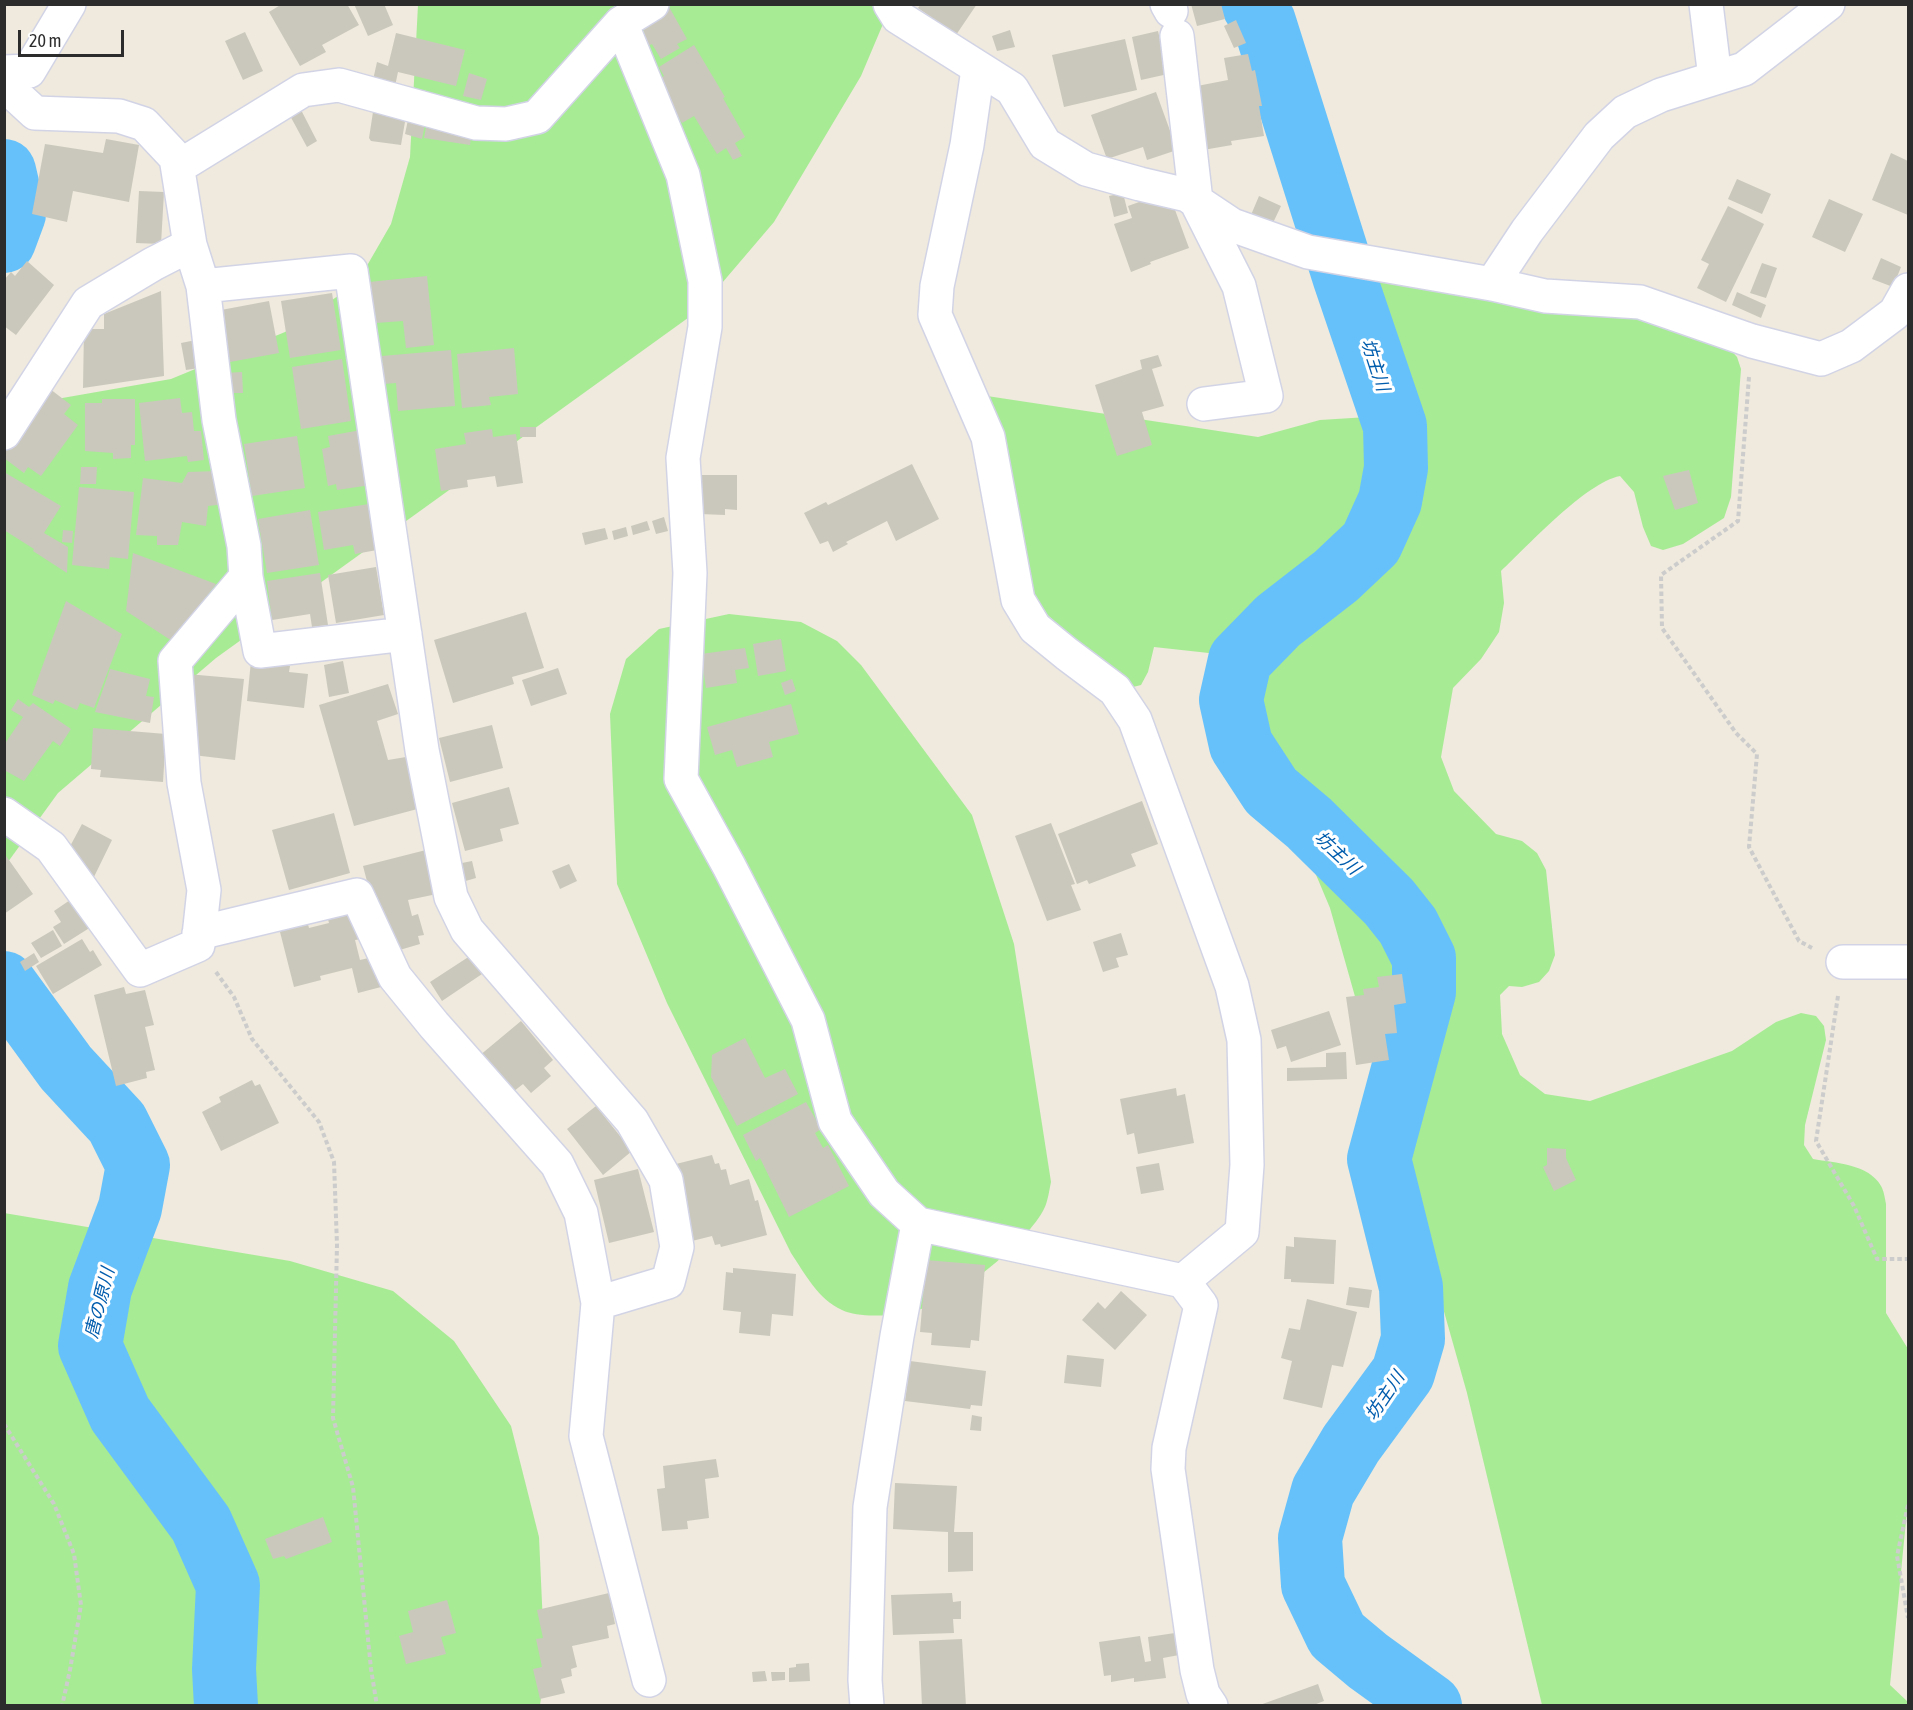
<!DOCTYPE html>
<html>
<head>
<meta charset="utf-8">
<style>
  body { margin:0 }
  #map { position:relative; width:1913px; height:1710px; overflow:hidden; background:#efeadd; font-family:"Asap Condensed",sans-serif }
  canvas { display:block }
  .frame { position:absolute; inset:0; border:6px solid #2c2c2c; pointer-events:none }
  .scale { position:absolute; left:18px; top:30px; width:106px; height:27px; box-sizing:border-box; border:3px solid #2c2c2c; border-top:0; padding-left:8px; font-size:18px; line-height:21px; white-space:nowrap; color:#2c2c2c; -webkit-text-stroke:4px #fff; paint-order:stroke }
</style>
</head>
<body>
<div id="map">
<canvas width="1913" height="1710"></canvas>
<div class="frame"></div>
<div class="scale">20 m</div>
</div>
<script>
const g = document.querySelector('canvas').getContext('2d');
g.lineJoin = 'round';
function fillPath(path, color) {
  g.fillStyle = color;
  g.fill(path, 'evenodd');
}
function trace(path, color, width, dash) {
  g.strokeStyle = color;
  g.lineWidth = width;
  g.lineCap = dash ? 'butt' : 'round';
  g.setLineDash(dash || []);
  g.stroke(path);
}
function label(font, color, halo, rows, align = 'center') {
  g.font = font + ' "Asap Condensed","Noto Sans JP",sans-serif';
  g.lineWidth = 6;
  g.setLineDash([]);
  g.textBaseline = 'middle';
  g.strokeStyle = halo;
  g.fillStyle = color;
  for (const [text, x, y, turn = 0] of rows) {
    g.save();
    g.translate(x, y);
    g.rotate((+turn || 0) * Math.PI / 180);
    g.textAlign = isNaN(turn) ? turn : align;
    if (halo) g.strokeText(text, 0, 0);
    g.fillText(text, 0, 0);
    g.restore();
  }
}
fillPath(new Path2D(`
  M418,5H891L861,76L774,222L699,310L216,658L58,793L5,866V407L28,404L171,379L285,332L357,283L391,224L410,157Z
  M1373,277L1634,309L1725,344L1737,357L1741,369L1731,497L1724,518L1683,544L1663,550L1651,546L1643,527L1634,492L1620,476C1585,483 1528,546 1501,571L1504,603L1499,632L1481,659L1453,688L1441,757L1454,791L1496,834L1522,841L1537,853L1546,870L1555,955L1549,971L1539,982L1522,987L1509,986L1500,995L1502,1034L1520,1075L1545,1094L1590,1101L1732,1051L1776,1022L1801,1013L1816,1016L1824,1026L1826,1040L1805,1125L1804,1145L1813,1159C1835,1163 1869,1164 1881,1186C1884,1191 1885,1199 1886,1204V1313L1908,1349V1500L1890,1685L1908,1702V1705H1542L1467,1393L1330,908L1314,870L1260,813L1240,777L1219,697L1218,654L1154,647L1148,672L1141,685L1129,688L1043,611L1034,594L987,396L1258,437L1320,420L1368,417L1391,403L1360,295L1365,285Z
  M729,614L801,622L837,641L861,665L972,815L1014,944L1051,1182C1049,1191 1048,1201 1044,1209C1028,1241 961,1295 927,1307C906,1315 863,1320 842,1310C818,1299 805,1274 791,1253L667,1003L617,884L610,714L626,659L659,629Z
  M4,1213L290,1261L393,1291L454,1341L511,1426L539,1537L545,1669L540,1705H5Z`), '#a7eb95');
trace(new Path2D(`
  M1253,4L1264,22L1344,276L1395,426L1396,468L1390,501L1371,543L1336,576L1278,621L1240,660L1231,700L1241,745L1271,791L1309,823L1389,902L1408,926L1424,958V992L1379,1159L1411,1287L1413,1339L1403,1373L1351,1444L1323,1491L1310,1538L1313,1585L1337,1635L1368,1661L1430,1706
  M4,171L14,214L4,241
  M4,983L66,1068L117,1123L138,1165L130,1208L100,1288L90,1346L120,1414L201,1524L228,1585L224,1669L226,1706`), '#66c1fb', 64);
fillPath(new Path2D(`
  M282,4H347L359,25L322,45L326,52L300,66L269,12Z
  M354,4H384L393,25L368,36Z
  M921,4H977L956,35L918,8Z
  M1191,4H1221L1225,19L1197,26Z
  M668,5L687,39L677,44L680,48L661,59L652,44L648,46L643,29Z
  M1236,20L1246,43L1234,48L1224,26Z
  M1010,30L1015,47L997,51L992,36Z
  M1158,31L1168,74L1141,80L1132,37Z
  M245,32L263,71L243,80L225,41Z
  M396,33L465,50L456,86L398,72L395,86L373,80L377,62L388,66Z
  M1125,39L1137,90L1064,107L1052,55Z
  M694,45L725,97L723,98L745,137L735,143L742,156L733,160L726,148L717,154L694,116L682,123L656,80L664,76L659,67Z
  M1248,54L1252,71L1255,70L1262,106H1259L1264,136L1231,141L1232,145L1203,150L1192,87L1228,80L1224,58Z
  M469,73L487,79L481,100L463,96Z
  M1156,92L1177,150L1147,160L1143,147L1107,159L1091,115Z
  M299,106L317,141L307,147L288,112Z
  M373,112L406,116L401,145L371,141L369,138Z
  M409,115L426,119L422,139L405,134Z
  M427,122L472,129L470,145L424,138Z
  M106,139L139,145L129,202L73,191L67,222L32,214L45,144L103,153Z
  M1891,153L1908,161V215L1872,200Z
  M1737,179L1771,194L1762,214L1728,199Z
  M139,191L164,192L161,244L136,243Z
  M1123,193L1128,213L1114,217L1109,196Z
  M1259,196L1281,206L1272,225L1251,215Z
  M1153,197L1155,205L1171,199L1189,248L1150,262L1151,264L1131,272L1114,224L1132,218L1128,206Z
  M1829,199L1863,214L1845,252L1812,237Z
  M1728,206L1764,224L1726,302L1697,288L1709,264L1701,260Z
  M1881,258L1901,267L1893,287L1872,279Z
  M27,261L54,285L16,335L4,326V280L11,272L15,276Z
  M1762,263L1777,268L1766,298L1750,293Z
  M427,276L434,345L406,348L403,321L376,323L375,312H372L369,282Z
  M161,291L164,376L83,388L84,329H104V314Z
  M1737,292L1766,305L1761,318L1732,305Z
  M332,293L341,350L290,358L281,301Z
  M269,301L279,353L230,362L221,310Z
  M201,339L206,367L186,370L181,343Z
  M514,348L518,394L489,397L491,405L462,408L457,354Z
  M451,350L455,406L398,411L396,383L384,384L382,356Z
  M1158,355L1162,366L1152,369L1164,406L1142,412L1152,445L1117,456L1095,385L1142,369L1140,360Z
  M342,359L351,421L301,429L292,367Z
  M242,372L243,393H226L225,373Z
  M50,389L71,405L64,414L78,425L41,476L28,467L24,473L4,458V449Z
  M180,398L182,413L192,412L194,431H201L204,460L188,462L187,456L145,461L139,403Z
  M102,399H135V445H131V458L113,459V453L85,451V403H102Z
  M520,427H536V437H520Z
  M492,429L493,437L516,434L523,483L497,487L495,476L467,480L468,487L441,491L435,449L466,444L464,433Z
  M361,430L371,485L337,490L336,484L328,486L322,449L330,447L328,436Z
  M297,436L305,488L252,496L244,444Z
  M912,464L939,519L896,541L887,521L846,542L848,544L833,552L828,541L820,544L804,513L826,502L828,505Z
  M81,467H97L96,484H80Z
  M1689,470L1698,503L1675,510L1663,476Z
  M218,471L225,504L208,506L206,526L182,522L178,545H157V536L136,535L143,478L182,483L188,472Z
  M4,472L61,506L44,533L68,547L67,573L33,551L34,549L4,530Z
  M701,475H737V510L725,509V515L700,514Z
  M79,487L134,492L128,559L110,557L109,569L72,565Z
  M369,504L377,550L355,554L353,545L324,550L318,512Z
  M310,510L319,565L267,573L258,519Z
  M664,517L668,531L656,534L652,521Z
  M647,521L650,530L633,535L631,526Z
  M626,527L628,536L614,540L612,531Z
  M605,528L608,539L585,545L582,533Z
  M63,530L73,531L72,543L62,542Z
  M133,553L216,584L175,638L169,639L126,611Z
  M376,567L384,615L336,623L328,575Z
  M320,573L328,625L312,627L310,614L272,620L267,581Z
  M66,601L122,634L94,708L80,703L77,710L55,700L53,704L32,695Z
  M526,612L544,668L512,677L514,684L453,703L434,640Z
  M781,639L786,671L758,676L753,644Z
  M745,648L749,668L735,670L737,683L706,688L701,654Z
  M251,661L290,666L289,672L308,674L304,708L247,701Z
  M343,661L349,693L329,697L324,665Z
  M558,668L567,694L531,706L522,680Z
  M110,669L150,679L146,696L154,697L150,723L95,712Z
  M187,674L244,679L235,760L193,755Z
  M792,679L796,691L785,695L781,683Z
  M388,684L398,714L377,721L388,760L406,757L421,808L354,826L319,705Z
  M18,699L29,707L33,703L71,729L60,746L53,741L24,781L4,770V745L23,717L11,710Z
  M791,704L799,734L769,742L773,757L737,767L732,750L715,755L707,727Z
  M492,725L503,768L450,782L439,738Z
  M93,728L166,734L163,782L100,777L101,770L91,769Z
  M509,787L519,824L500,829L503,841L465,851L452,803Z
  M1142,801L1158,844L1131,854L1136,866L1089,884L1087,880L1077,884L1058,834Z
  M334,813L350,873L289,890L272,830Z
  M1051,823L1075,884L1071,885L1081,910L1047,921L1015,836Z
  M82,824L112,840L91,883L67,852Z
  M426,850L437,894L408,900L412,916L418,914L424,935L418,936L420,944L386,954L363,866Z
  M4,853L33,894L4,914Z
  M472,861L476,878L462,882L457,864Z
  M569,864L577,881L560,889L552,871Z
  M73,898L91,927L64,944L53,927L61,922L54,911Z
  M350,910L362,939L355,940L360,960L373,957L381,987L358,993L352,968L320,976L321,980L294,987L279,928L307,921L309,928L329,923L327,916Z
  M53,930L62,946L41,958L31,943Z
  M1121,933L1128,955L1116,958L1119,967L1103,972L1093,942Z
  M82,939L90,952L93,950L102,965L53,994L36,966Z
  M34,953L39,962L25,971L20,962Z
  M473,954L485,972L442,1001L430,982Z
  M1402,974L1406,1003L1394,1005L1397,1033L1385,1034L1389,1060L1356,1065L1346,997L1364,995L1363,989L1379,987L1377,977Z
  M124,987L126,994L145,990L154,1025L145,1027L155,1070L146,1072L147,1078L116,1086L94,995Z
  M1329,1011L1341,1045L1291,1062L1286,1046L1277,1049L1271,1030Z
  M521,1021L553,1060L544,1068L551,1076L531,1093L523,1084L504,1099L473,1061Z
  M745,1038L765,1078L785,1069L798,1094L737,1126L711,1077L712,1055Z
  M1346,1052L1347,1079L1287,1081V1068L1326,1067V1053Z
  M252,1080L255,1086L260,1084L279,1123L221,1151L202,1112L221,1102L219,1097Z
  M1176,1088L1177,1096L1185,1094L1194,1143L1138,1154L1134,1133L1127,1135L1120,1099Z
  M806,1102L821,1129L815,1133L823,1148L828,1145L849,1186L789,1217L760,1158L756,1161L743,1135Z
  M596,1106L632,1151L603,1175L567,1129Z
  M1547,1148L1566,1149V1158L1576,1180L1554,1191L1543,1167L1547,1165Z
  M712,1155L715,1164L719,1163L721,1170L726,1169L730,1185L749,1179L755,1201L758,1200L767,1235L721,1247L720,1244L715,1245L712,1236L688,1242L668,1166Z
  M1159,1163L1164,1190L1141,1194L1136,1167Z
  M638,1169L654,1232L609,1243L594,1180Z
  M1294,1237L1336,1240L1334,1284L1291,1282V1279H1284L1286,1246L1294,1247Z
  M926,1260L985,1265L979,1341L971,1340L970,1348L931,1345L932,1333L920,1332Z
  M733,1268L796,1274L793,1316L772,1314L770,1336L739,1333L741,1312L723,1310L726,1272L733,1273Z
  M1349,1287L1372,1290L1369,1308L1346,1305Z
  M1121,1291L1147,1315L1115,1350L1082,1320L1098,1302L1105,1309Z
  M1307,1299L1357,1312L1343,1367L1332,1365L1322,1408L1283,1399L1292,1361L1281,1358L1289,1328L1300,1330Z
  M1067,1355L1104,1359L1101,1387L1064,1383Z
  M910,1361L986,1371L982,1406L971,1405L970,1409L905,1401Z
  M972,1415L982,1417L981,1431L970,1430Z
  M716,1459L719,1477L705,1479L709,1518L687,1521L688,1529L662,1531L657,1489L665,1488L663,1466Z
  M895,1483L957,1486L954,1532H973V1571L948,1572V1532L893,1529Z
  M323,1517L332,1542L286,1559L284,1556L273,1559L265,1539Z
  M609,1593L615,1624L607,1626L609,1638L572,1646L577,1667L571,1669L572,1676L561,1679L565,1693L540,1699L533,1669L542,1667L536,1639L543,1638L537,1610Z
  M952,1593L953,1602L961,1601V1619H953L954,1633L893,1635L891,1595Z
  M447,1600L456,1633L441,1637L446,1654L406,1664L399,1636L413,1632L408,1611Z
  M1175,1633L1179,1655L1163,1658L1166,1678L1134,1682V1678L1111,1682V1675L1104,1676L1099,1642L1140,1636L1145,1662L1151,1661L1148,1637Z
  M962,1639L966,1706H922L919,1641Z
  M809,1663L810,1681L789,1682V1668L796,1667V1664Z
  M765,1671L767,1681L753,1682L752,1672Z
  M771,1672H785V1680L772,1681Z
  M1318,1684L1324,1701L1311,1706H1257Z`), '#cac8bc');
const street = new Path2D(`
  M652,4L621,23L683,175L705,281V327L683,458L690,573L681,779L729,866L808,1020L835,1121L884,1193L918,1224L1183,1281L1201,1305L1169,1448L1168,1469L1197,1670L1203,1694L1211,1706
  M890,4L898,17L1012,89L1045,144L1086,169L1140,184L1187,195L1232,225L1308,252L1492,284L1545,296L1640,302L1752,341L1821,359L1851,346L1895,313L1908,290
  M1167,4L1171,11
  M1706,4L1715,78
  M1177,36L1196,201L1239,286L1266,396L1204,404
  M978,69L967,145L937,286L935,315L988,437L1018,600L1035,628L1067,654L1115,690L1135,720L1232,986L1244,1040L1247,1165L1242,1232L1183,1281
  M4,72L29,71L69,4
  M4,79L10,90L35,113L119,116L144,124L176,158L190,245L203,286L219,420L244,546L246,577L175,661L184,783L204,890L198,945L140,970L51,847L4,814
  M178,167L303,90L339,85L476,123L506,124L537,117L621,23
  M1492,284L1527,231L1599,136L1625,112L1661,95L1744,69L1828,4
  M203,286L351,271L422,750L451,897L467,930L632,1121L666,1180L677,1247L668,1282L598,1303
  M4,433L88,303L153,264L190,245
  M246,577L260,651L405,634
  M199,933L357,895L395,977L434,1025L557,1164L581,1213L598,1303L586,1436L649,1680
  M1843,962H1908
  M867,1706L865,1680L870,1507L897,1336L918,1224`);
trace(street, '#d2d4e6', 36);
trace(new Path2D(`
  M1749,377L1738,521L1661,575L1662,628L1736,733L1757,754L1749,847L1799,941L1812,948
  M216,972L234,997L252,1039L319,1122L334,1162L337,1245L333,1418L353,1487L371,1669L377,1706
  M1838,996L1816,1141L1854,1206L1877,1259H1908
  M4,1424L54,1504L74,1554L81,1605L70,1670L62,1706
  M1908,1505L1897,1556L1908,1618`), '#ccc', 4, [4.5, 3]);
trace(street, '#fff', 33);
label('italic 18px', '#005cad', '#fff', [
  ["坊主川",1375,365,72],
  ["坊主川",1337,853,43],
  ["唐の原川",100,1303,-76],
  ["坊主川",1385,1396,-56]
]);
</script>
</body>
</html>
